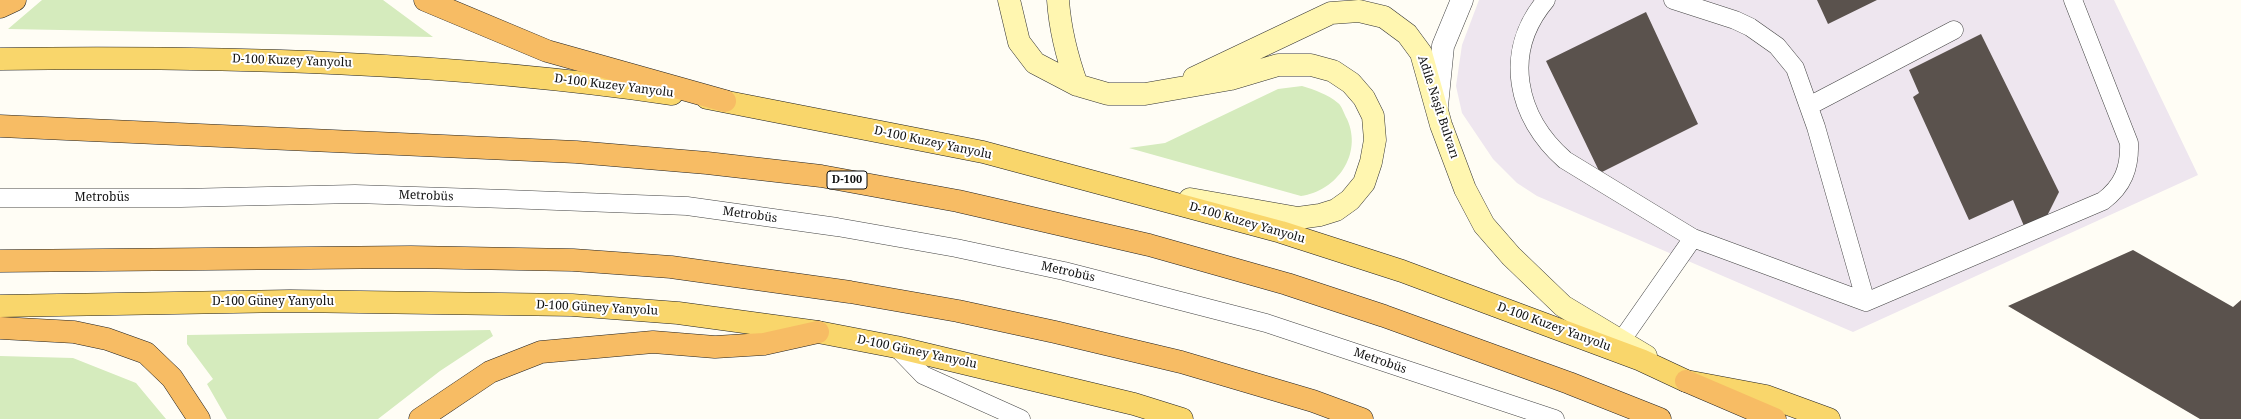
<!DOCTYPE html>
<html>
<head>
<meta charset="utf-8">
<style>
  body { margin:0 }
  canvas { display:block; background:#fffdf5 }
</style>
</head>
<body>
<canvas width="2241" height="419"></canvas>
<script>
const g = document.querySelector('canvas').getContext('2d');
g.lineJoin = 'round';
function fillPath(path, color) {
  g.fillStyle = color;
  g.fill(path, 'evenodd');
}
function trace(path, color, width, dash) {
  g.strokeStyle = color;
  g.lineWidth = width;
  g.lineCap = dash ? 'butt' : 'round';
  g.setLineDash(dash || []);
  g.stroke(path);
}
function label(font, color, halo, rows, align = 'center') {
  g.font = font + ' "Noto Serif",serif';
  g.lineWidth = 4;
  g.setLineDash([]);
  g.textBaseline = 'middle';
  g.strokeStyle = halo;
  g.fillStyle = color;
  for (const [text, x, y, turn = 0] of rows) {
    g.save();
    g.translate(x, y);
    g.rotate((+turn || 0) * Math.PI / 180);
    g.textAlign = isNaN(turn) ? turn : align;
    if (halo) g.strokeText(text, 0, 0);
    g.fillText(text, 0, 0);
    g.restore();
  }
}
fillPath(new Path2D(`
  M1479,0H2114L2198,175L1853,332L1537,196L1517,183L1493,159L1462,113L1456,86L1462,45Z`), '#eee6ef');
fillPath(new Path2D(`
  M42,0H383L433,37L8,29Z
  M1302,86C1315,90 1327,94 1338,103C1342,106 1344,114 1347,119C1363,154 1337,191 1301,196L1129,148L1165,143L1278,89Z
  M490,330L493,336L440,371L378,419H227L207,384L213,379L187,344V335Z
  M0,356L73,358L136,383L166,419H0Z`), '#d5ebbd');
fillPath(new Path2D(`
  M1817,0H1877L1828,24Z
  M1646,12L1698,124L1600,173L1546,61Z
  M1981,34L2059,192L2047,216L2024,226L2013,200L1969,220L1913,97L1919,93L1909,70Z
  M2133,250L2233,307L2241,300V419H2200L2008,306Z`), '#5a524d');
const service = new Path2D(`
  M1546,0C1502,52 1516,117 1565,160L1693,238L1866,302L2103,201C2123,186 2130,168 2129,143L2073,0
  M1673,0L1735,20L1750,27L1777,46L1795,68L1816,127L1866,302
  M1809,106L1954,30
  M0,198H181L355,194L506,199L687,206L837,227L956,248L1064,271L1266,323L1555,419
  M1621,341L1693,238
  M896,347L923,375L1021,419`);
const minor = new Path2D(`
  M1437,106L1443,46L1462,0`);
const secondary = new Path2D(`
  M1009,0L1019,42L1035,63L1077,85L1108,94H1145L1231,79L1278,65H1311L1333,71L1351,83L1364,98L1373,116L1375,140L1371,162L1364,183L1350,200L1336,210L1320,215L1298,218L1190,199
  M1058,0C1060,30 1067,57 1077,85
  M1194,78L1331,13L1359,11L1384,17L1407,34L1421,53L1441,125L1465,189L1484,225L1511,256L1563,306L1646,356`);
const primary = new Path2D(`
  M0,59C225,56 450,62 672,94
  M707,98L983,152L1281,232L1402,271L1555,328L1641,360L1686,381L1766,396L1829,419
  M0,306L290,301L572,305L678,313L818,332L896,347L1134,404L1182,419`);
const trunk = new Path2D(`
  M425,0L547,51L725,101
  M0,7L15,0
  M0,126L576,152L707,163L821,176L958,201L1149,245L1287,284L1384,316L1569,383L1660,419
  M0,261L411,257L573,260L671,267L850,292L958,311L1055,332L1181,362L1313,401L1362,419
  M0,328L74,332L107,339L146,353L172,378L199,419
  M1686,381L1775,419
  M420,419L490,372L541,352L653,342L715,347L764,344L818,332`);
trace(service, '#444', 19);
trace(minor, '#444', 23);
trace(secondary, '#333', 23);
trace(primary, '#222', 23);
trace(trunk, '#222', 23);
trace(service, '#fff', 18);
trace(minor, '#fff', 22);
trace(secondary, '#fff6b0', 22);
trace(primary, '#f9d66b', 22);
trace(trunk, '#f7bc64', 22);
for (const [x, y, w] of [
  [847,180,40]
]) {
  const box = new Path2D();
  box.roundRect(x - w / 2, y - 9, w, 18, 3);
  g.fillStyle = '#fff';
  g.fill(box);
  trace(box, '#111', 1);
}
label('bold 11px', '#111', null, [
  ["D-100",847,180]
]);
label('12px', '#111', '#fff', [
  ["D-100 Kuzey Yanyolu",292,61,2],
  ["D-100 Kuzey Yanyolu",614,86,7],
  ["Adile Naşit Bulvarı",1438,107,72],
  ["D-100 Kuzey Yanyolu",933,143,12],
  ["Metrobüs",426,196,2],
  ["Metrobüs",102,198],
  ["Metrobüs",750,215,8],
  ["D-100 Kuzey Yanyolu",1247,223,16],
  ["Metrobüs",1068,272,13],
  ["D-100 Güney Yanyolu",273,302],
  ["D-100 Güney Yanyolu",597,308,3],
  ["D-100 Kuzey Yanyolu",1554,327,20],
  ["D-100 Güney Yanyolu",917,352,12],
  ["Metrobüs",1380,361,19]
]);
</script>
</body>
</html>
